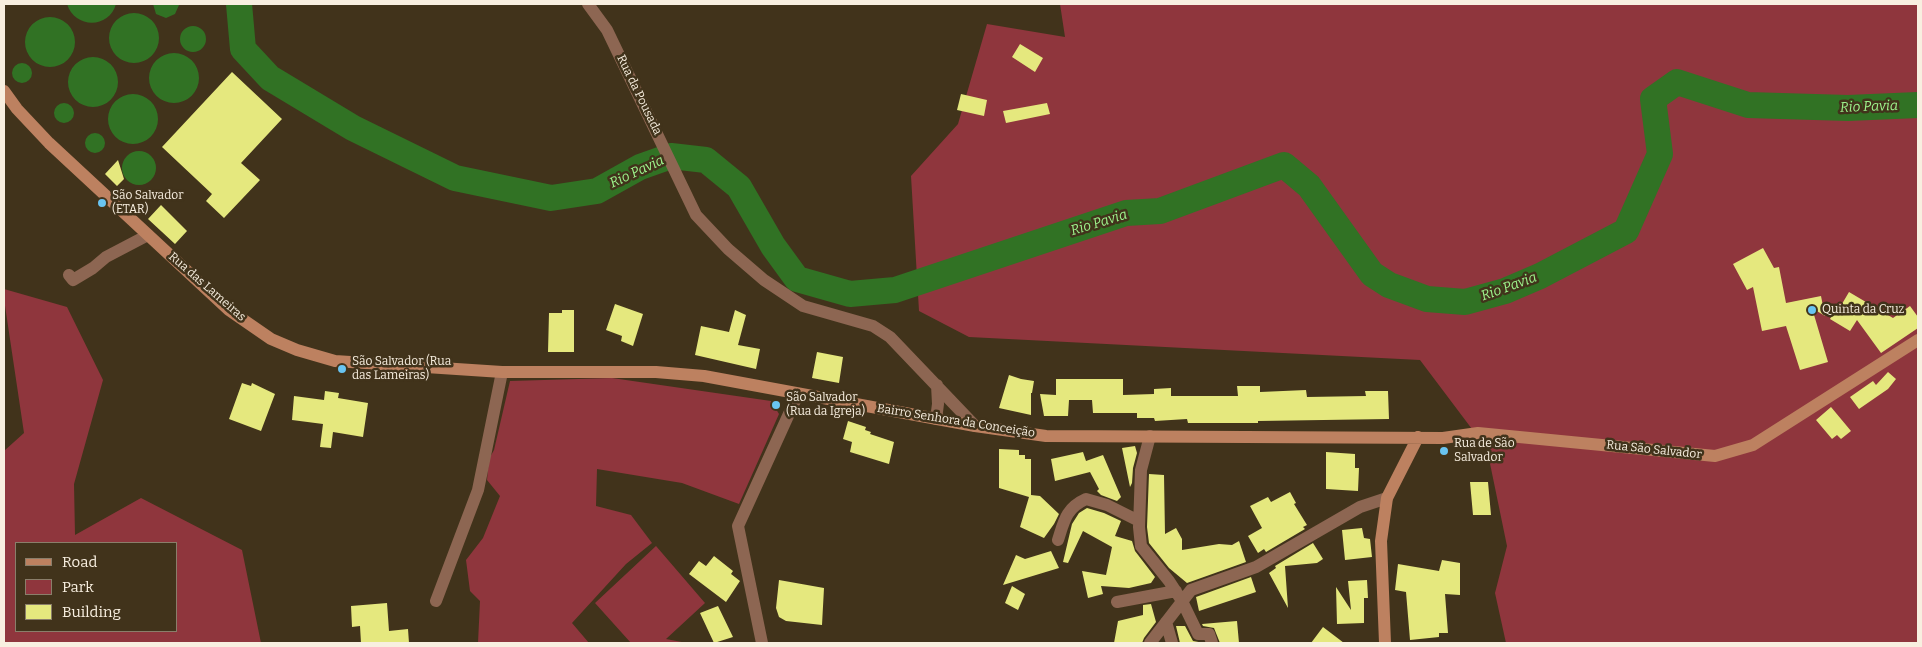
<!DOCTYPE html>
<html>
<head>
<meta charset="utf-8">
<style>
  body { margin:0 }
  #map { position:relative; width:1922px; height:647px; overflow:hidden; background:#41331b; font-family:Bitter,serif }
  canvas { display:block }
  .frame { position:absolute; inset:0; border:5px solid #f8efe0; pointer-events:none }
  .legend { position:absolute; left:15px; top:542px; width:162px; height:90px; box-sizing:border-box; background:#41331b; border:1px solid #8a7e6a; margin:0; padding:6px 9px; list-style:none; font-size:15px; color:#f8efe0 }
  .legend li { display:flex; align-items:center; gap:10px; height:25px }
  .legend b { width:25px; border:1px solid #8a7e6a }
</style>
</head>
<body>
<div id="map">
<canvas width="1922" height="647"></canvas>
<div class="frame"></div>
<ul class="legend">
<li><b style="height:6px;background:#bd8160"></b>Road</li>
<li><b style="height:14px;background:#8f363d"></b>Park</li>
<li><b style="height:14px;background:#e5e87e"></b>Building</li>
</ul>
</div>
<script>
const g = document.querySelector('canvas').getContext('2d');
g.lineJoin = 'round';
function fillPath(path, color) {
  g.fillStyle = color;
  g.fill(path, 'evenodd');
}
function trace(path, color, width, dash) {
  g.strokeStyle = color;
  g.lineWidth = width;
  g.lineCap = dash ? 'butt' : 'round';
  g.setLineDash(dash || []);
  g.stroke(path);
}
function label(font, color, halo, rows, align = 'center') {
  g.font = font + ' Bitter,serif';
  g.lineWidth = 5;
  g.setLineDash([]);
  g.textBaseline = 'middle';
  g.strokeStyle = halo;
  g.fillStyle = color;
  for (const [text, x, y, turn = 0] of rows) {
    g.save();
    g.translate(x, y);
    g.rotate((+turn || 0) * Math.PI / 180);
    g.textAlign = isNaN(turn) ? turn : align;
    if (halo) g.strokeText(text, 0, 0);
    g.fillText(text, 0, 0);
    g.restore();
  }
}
fillPath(new Path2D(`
  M1060,4H1918V643H1506L1495,593L1507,546L1487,449L1420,360L969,337L919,311L911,176L958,124L987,24L1065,37Z
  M4,289L67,307L103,380L74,484L75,535L141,498L242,550L261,643H4V451L24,433L4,299ZM176,543V631H16V543Z
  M612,378L771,401L779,414L739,504L682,483L597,469L596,506L631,515L652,543L626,564L572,623L589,643H478L480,601L470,591L466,560L483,538L500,496L487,480L489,459L494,450L510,381Z
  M656,546L705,603L666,639L687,643H631L595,603Z`), '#8f363d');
fillPath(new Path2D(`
  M67,4H116C109,29 75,29 67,4Z
  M153,4H178L179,5L175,14L166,18L156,14Z
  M109 38a25 25 0 1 1 50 0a25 25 0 1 1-50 0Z
  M25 42a25 25 0 1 1 50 0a25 25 0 1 1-50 0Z
  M180 39a13 13 0 1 1 26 0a13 13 0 1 1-26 0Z
  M149 78a25 25 0 1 1 50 0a25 25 0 1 1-50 0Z
  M68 82a25 25 0 1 1 50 0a25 25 0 1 1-50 0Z
  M12 73a10 10 0 1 1 20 0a10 10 0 1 1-20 0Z
  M108 119a25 25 0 1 1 50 0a25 25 0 1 1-50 0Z
  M54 113a10 10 0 1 1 20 0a10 10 0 1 1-20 0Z
  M85 143a10 10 0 1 1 20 0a10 10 0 1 1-20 0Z
  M122 168a17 17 0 1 1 34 0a17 17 0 1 1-34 0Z`), '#317224');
trace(new Path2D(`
  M239,4L243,49L270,78L353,128L455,178L551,198L597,191L640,167L671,156L706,160L739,187L773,246L797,279L850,294L895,290L1126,213L1160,211L1284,165L1309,186L1372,274L1389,285L1427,299L1465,302L1505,291L1540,276L1626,231L1660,154L1653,99L1677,82L1748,105L1848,108L1918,105`), '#317224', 26);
fillPath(new Path2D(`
  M1020,44L1043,58L1035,72L1012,57Z
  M232,72L282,119L241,163L260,180L224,218L206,201L212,194L162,147Z
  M961,94L987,100L984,116L957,110Z
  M1047,103L1050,114L1006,123L1003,111Z
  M118,160L124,179L117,186L105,174Z
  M161,205L187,231L175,244L148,219Z
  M1763,248L1774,268L1779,267L1786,303L1821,296L1825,316L1812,308L1828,362L1800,370L1786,326L1762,331L1753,287L1747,290L1733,264Z
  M1849,292L1893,318L1910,306L1918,317V328L1881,353L1857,320L1850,331L1830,319L1836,307L1839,309Z
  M615,304L643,314L633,346L621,341L622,336L606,330Z
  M562,310H574V352H548L549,313H562Z
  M735,310L746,315L738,345L760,349L756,369L695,355L701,326L729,332Z
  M817,352L843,357L839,383L812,378Z
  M1888,372L1896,379L1888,389L1859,409L1850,397L1873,381L1876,385Z
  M1009,375L1021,379L1034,381L1032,393H1031V415L999,408Z
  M1056,379H1123V395L1154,394V389L1171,388V396H1238L1237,386H1260V392L1306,390L1307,397L1366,396L1365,391H1388L1389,419L1258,421V423H1188L1187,419L1155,421L1154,418H1137V413H1093L1092,400H1069L1068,416H1044L1040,394L1056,395Z
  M242,383L251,386L252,383L275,394L261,431L229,419Z
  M325,391L339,393L338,398L368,403L363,437L333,432L331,448L320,447L323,424L292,420L294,396L324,400Z
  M1831,407L1851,431L1841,439L1837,435L1832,439L1816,420Z
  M848,421L866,427L865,430L871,432L870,434L894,442L889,464L850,452L852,442L843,439Z
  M1135,446L1137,453L1133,468L1132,483L1130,487L1122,448Z
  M999,449L1019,450V455H1025V459H1031V495L1040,496L1059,514L1054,524L1044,538L1020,527L1029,497L999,488Z
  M1083,452L1086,461L1103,455L1121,497L1117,501L1101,495L1097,491L1099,489L1090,472L1055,481L1051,459Z
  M1326,452L1355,454V468H1359L1358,491L1326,489Z
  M1149,474L1164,475L1165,534L1176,528L1182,539V550L1219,544L1232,545L1239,541L1246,562L1187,583L1169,568L1149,543L1147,527Z
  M1470,482H1488L1491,515H1473Z
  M1290,492L1296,503L1294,504L1307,525L1303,527L1305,529L1266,552L1264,549L1258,553L1248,536L1262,528L1250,506L1268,497L1271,502Z
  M1087,508L1104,513L1121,521L1115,536L1132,541L1135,551L1155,577L1151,583L1129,588L1101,586L1103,594L1088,598L1082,571L1106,575L1112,547L1083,531L1068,563L1063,562L1072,524L1079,513Z
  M1362,528L1364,538L1370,539L1372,557L1345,560L1342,530Z
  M1313,543L1323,559L1317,563L1285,566L1288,608L1269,573L1276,568L1275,566Z
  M1051,551L1059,568L1003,585L1016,555L1025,559Z
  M714,556L733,571L731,574L740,581L726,602L689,574L699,561L706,566Z
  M1442,560L1460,563V595L1445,594L1448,633H1439V637L1410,640L1406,592L1395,590L1398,564L1439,571Z
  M1251,577L1256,592L1199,611L1196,597Z
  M779,580L824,588L822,625L786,621L779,617L776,608Z
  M1367,580L1368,598H1364V623L1337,624L1336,587L1351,610L1348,581Z
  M1012,586L1025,594L1018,610L1005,603Z
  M387,603L389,631L408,629L409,643H361L360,626L352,627L351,606Z
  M1151,604L1156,622L1144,638L1142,643H1114L1118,621L1143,615V605Z
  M718,606L733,637L714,643L700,613Z
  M1237,621L1239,643H1220L1214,628L1203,626L1202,624Z
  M1176,626H1185L1193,641L1204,643H1180Z
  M1323,627L1344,643H1311Z`), '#e5e87e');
trace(new Path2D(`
  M588,4L607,30L696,215L728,249L764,280L803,306L873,326L890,337L975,426
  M69,275L73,280L93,268L106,257L148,235
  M936,419L938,404L937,385
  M1150,436L1141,470L1139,527L1141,546L1169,581L1182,601L1198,634H1209L1212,643
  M1058,540C1064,521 1066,508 1086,499L1107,505L1139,521
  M436,601L478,490L502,372
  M1117,602L1176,591
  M1166,622L1172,643
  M762,643L738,526L798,394
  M1150,643L1191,590L1256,567L1360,507L1387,498`), '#8d6652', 12);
trace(new Path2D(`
  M4,91L17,109L49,143L229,310L271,339L297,350L335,361L502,372H656L704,376L975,426L1046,436L1443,438L1478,433L1715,456L1753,445L1918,340
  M1385,643L1381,541L1387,498L1418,437`), '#bd8160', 12);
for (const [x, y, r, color] of [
  [102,203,5,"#69c4f1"],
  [1812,310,5,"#69c4f1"],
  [342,369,5,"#69c4f1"],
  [776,405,5,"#69c4f1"],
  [1444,451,5,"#69c4f1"]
]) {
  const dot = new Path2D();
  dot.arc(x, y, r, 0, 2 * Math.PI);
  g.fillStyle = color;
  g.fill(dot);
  trace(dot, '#41331b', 2);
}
label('12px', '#f8efe0', '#41331b', [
  ["Rua da Pousada",639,95,64],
  ["Rua das Lameiras",207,287,41],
  ["Bairro Senhora da Conceição",956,421,9],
  ["Rua São Salvador",1654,450,6]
]);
label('12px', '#f8efe0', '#41331b', [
  ["São Salvador",112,196],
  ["(ETAR)",112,210],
  ["Quinta da Cruz",1822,310],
  ["São Salvador (Rua",352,362],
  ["das Lameiras)",352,376],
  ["São Salvador",786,398],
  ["(Rua da Igreja)",786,412],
  ["Rua de São",1454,444],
  ["Salvador",1454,458]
], 'left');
label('italic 14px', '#9df38c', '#41331b', [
  ["Rio Pavia",1869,107,-2],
  ["Rio Pavia",637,172,-25],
  ["Rio Pavia",1099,223,-17],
  ["Rio Pavia",1509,287,-20]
]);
</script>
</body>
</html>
